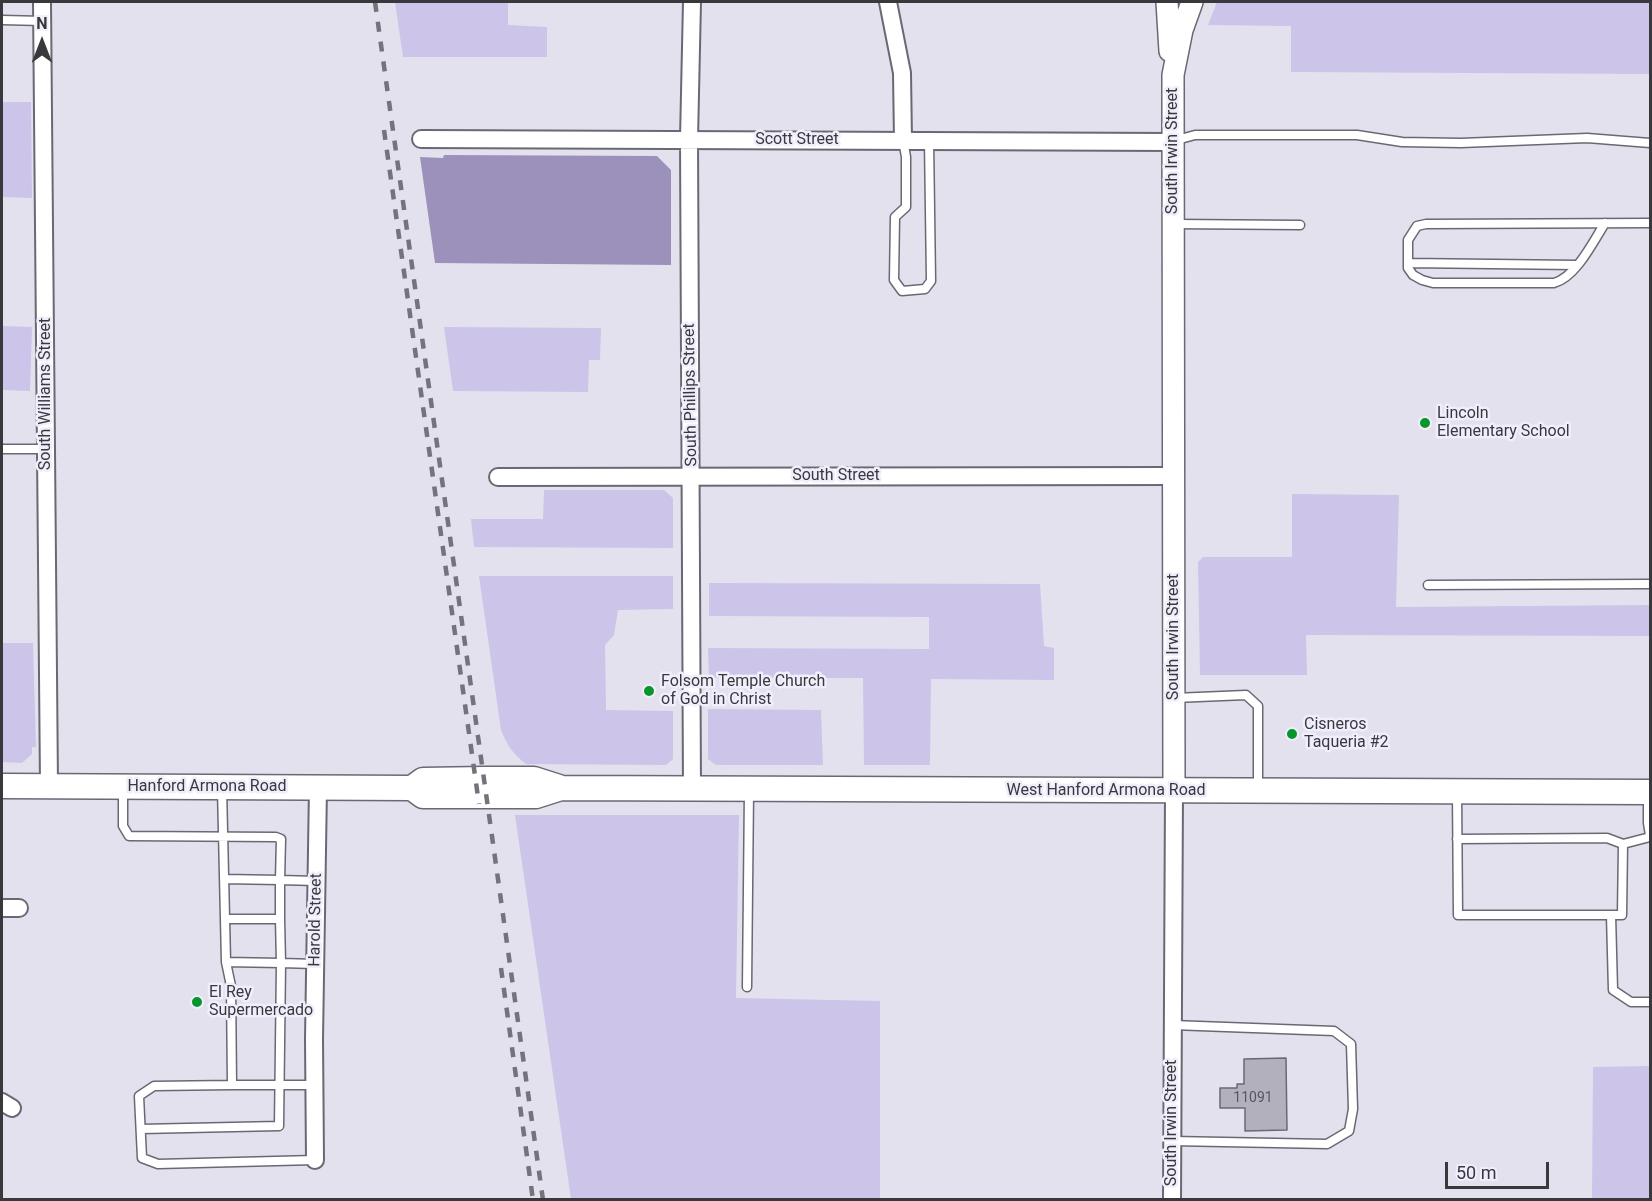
<!DOCTYPE html>
<html>
<head>
<meta charset="utf-8">
<style>
  body { margin:0 }
  #map { position:relative; width:1652px; height:1201px; overflow:hidden; background:#e4e1ee; font-family:Roboto,sans-serif }
  canvas { display:block }
  .frame { position:absolute; inset:0; border:3px solid #39383d; pointer-events:none }
  .north { position:absolute; left:12px; top:12px; width:60px; height:60px; -webkit-text-stroke:4px #f1eefc; paint-order:stroke; rotate:0deg; font-size:16px; font-weight:700; line-height:24px; text-align:center; color:#39383d }
  .north::after { content:''; display:block; margin:auto; width:21px; height:27px; background:#39383d; clip-path:polygon(50% 0,100% 100%,50% 72%,0 100%) }
  .scale { position:absolute; left:1445px; top:1162px; width:104px; height:27px; box-sizing:border-box; border:3px solid #39383d; border-top:0; padding-left:8px; font-size:18px; line-height:21px; white-space:nowrap; color:#39383d; -webkit-text-stroke:4px #f1eefc; paint-order:stroke }
</style>
</head>
<body>
<div id="map">
<canvas width="1652" height="1201"></canvas>
<div class="frame"></div>
<div class="north">N</div>
<div class="scale">50 m</div>
</div>
<script>
const g = document.querySelector('canvas').getContext('2d');
g.lineJoin = 'round';
function fillPath(path, color) {
  g.fillStyle = color;
  g.fill(path, 'evenodd');
}
function trace(path, color, width, dash) {
  g.strokeStyle = color;
  g.lineWidth = width;
  g.lineCap = dash ? 'butt' : 'round';
  g.setLineDash(dash || []);
  g.stroke(path);
}
function label(font, color, halo, rows, align = 'center') {
  g.font = font + ' Roboto,sans-serif';
  g.lineWidth = 5;
  g.setLineDash([]);
  g.textBaseline = 'middle';
  g.strokeStyle = halo;
  g.fillStyle = color;
  for (const [text, x, y, turn = 0] of rows) {
    g.save();
    g.translate(x, y);
    g.rotate((+turn || 0) * Math.PI / 180);
    g.textAlign = isNaN(turn) ? turn : align;
    if (halo) g.strokeText(text, 0, 0);
    g.fillText(text, 0, 0);
    g.restore();
  }
}
fillPath(new Path2D(`
  M395,2H508V25L547,27V57H403Z
  M1217,2H1650V74L1291,72V26L1208,25Z
  M2,102H31L32,198L2,197Z
  M2,326L32,327L30,391L2,390Z
  M444,327L601,328L600,360H589L588,392L453,391Z
  M544,490H664L673,498V548L474,547L471,519H543Z
  M1292,494L1399,495L1396,607L1650,605V636L1306,635L1307,675H1200L1198,562L1203,557H1292Z
  M479,576H673V609L618,610L614,635L605,645L606,710L673,711V759L666,765L526,764C513,754 507,745 501,730Z
  M709,583L1040,584L1044,646L1054,648V680L931,679L930,765H864L863,678H709L708,648L929,649V617L709,616Z
  M2,643H33L36,747H32V754L22,763L2,762Z
  M708,709L821,710L823,765H716L708,759Z
  M515,815H739L736,998L880,1001V1199H571Z
  M1650,1066V1199H1592L1593,1067Z`), '#ccc4e9');
fillPath(new Path2D(`
  M444,155L657,156L671,170V265L435,263L420,157L443,158Z`), '#9b91bb');
const building = new Path2D(`
  M1286,1058L1287,1130L1245,1131V1108H1220V1088H1237V1084H1244V1059Z`);
fillPath(building, '#b3b0bd');
trace(building, '#6b6874', 1.5);
const service = new Path2D(`
  M2,20L43,21
  M903,140L906,157V207L895,217L894,280L902,291L925,289L931,281L929,140
  M1173,141L1195,135H1357L1402,142L1461,143L1587,138L1650,143
  M1605,223C1593,242 1576,277 1554,283H1433L1422,280L1413,275L1408,268V240L1417,226L1426,224L1650,223
  M1173,224L1300,225
  M1408,263L1576,265
  M2,449H47
  M1428,585L1650,584
  M1174,698L1246,695L1258,706V788
  M123,787V826L129,836L276,837L281,839L280,880L316,881
  M222,788L226,962L231,986L232,1085H315
  M1457,792L1458,915H1622L1623,844L1650,837
  M1648,793V823L1650,835
  M1457,839L1607,838L1623,844
  M224,879L280,880V919
  M1611,915L1613,990L1631,1002H1650
  M225,919H280L281,963L315,964
  M747,987L749,790
  M1172,1025L1334,1031L1351,1044L1353,1109L1349,1131L1327,1144L1172,1141
  M232,1085L154,1086L139,1096L142,1158L158,1164L315,1160
  M141,1129L279,1126L281,963L226,962`);
const minor = new Path2D(`
  M42,2L49,786
  M692,2L689,139L692,789
  M888,2L902,73L903,140
  M421,139L1173,142
  M498,477L1174,476
  M2,908H19
  M2,1102L12,1108
  M315,1160L314,1039L318,787
  M1172,1200L1174,791`);
const tertiary = new Path2D(`
  M1167,2L1170,51
  M1174,791L1173,75L1182,30L1192,2`);
const secondary = new Path2D(`
  M2,786L412,788L423,780L485,779H534L559,787
  M412,788L423,796H536L561,788L1650,792`);
trace(service, '#6a6873', 11);
trace(minor, '#6a6873', 20);
trace(tertiary, '#6a6873', 24);
trace(secondary, '#6a6873', 27);
trace(service, '#fff', 8);
trace(minor, '#fff', 16);
trace(tertiary, '#fff', 21);
trace(secondary, '#fff', 24);
trace(new Path2D(`
  M375,2L543,1200
  M384,130L479,804
  M501,968L533,1200`), '#74727a', 4.5, [10, 10]);
for (const [x, y, r, color] of [
  [1425,423,6,"#06962c"],
  [649,691,6,"#06962c"],
  [1292,734,6,"#06962c"],
  [197,1002,6,"#06962c"]
]) {
  const dot = new Path2D();
  dot.arc(x, y, r, 0, 2 * Math.PI);
  g.fillStyle = color;
  g.fill(dot);
  trace(dot, '#f1eefc', 2);
}
label('14px', '#58565d', null, [
  ["11091",1253,1098]
]);
label('16px', '#39383d', '#f1eefc', [
  ["Scott Street",797,140],
  ["South Irwin Street",1173,151,-90],
  ["South Williams Street",46,394,-90],
  ["South Phillips Street",691,395,-91],
  ["South Street",836,476],
  ["South Irwin Street",1174,637,-90],
  ["Hanford Armona Road",207,787],
  ["West Hanford Armona Road",1106,791],
  ["Harold Street",316,920,-89],
  ["South Irwin Street",1172,1123,-90]
]);
label('16px', '#39383d', '#f1eefc', [
  ["Lincoln",1437,414],
  ["Elementary School",1437,432],
  ["Folsom Temple Church",661,682],
  ["of God in Christ",661,700],
  ["Cisneros",1304,725],
  ["Taqueria #2",1304,743],
  ["El Rey",209,993],
  ["Supermercado",209,1011]
], 'left');
</script>
</body>
</html>
